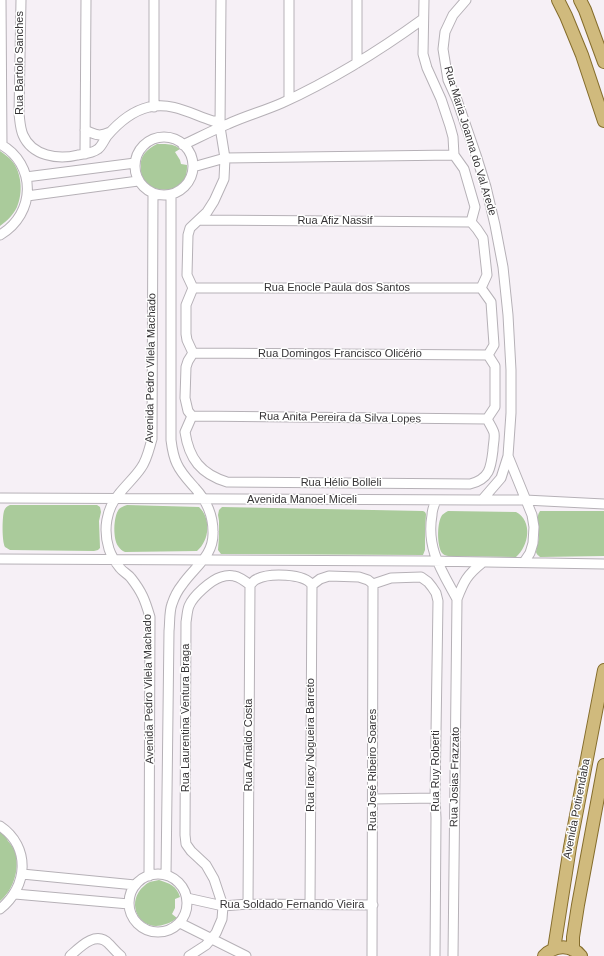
<!DOCTYPE html>
<html>
<head>
<meta charset="utf-8">
<style>
  body { margin:0 }
  canvas { display:block; background:#f6f0f6 }
</style>
</head>
<body>
<canvas width="604" height="956"></canvas>
<script>
const g = document.querySelector('canvas').getContext('2d');
g.lineJoin = 'round';
function fillPath(path, color) {
  g.fillStyle = color;
  g.fill(path, 'evenodd');
}
function trace(path, color, width, dash) {
  g.strokeStyle = color;
  g.lineWidth = width;
  g.lineCap = dash ? 'butt' : 'round';
  g.setLineDash(dash || []);
  g.stroke(path);
}
function label(font, color, halo, rows, align = 'center') {
  g.font = font + ' Helvetica,sans-serif';
  g.lineWidth = 3;
  g.setLineDash([]);
  g.textBaseline = 'middle';
  g.strokeStyle = halo;
  g.fillStyle = color;
  for (const [text, x, y, turn = 0] of rows) {
    g.save();
    g.translate(x, y);
    g.rotate((+turn || 0) * Math.PI / 180);
    g.textAlign = isNaN(turn) ? turn : align;
    if (halo) g.strokeText(text, 0, 0);
    g.fillText(text, 0, 0);
    g.restore();
  }
}
fillPath(new Path2D(`
  M157,144C165,144 173,143 180,149L175,152L180,160L181,164L187,165C187,170 187,175 184,180C175,194 150,193 142,177C141,175 141,171 141,168C139,156 147,149 157,144Z
  M0,151C4,154 9,157 12,161C22,173 23,193 17,207C13,215 7,221 0,226Z
  M10,505H97L100,507L101,512L99,521L100,548L98,550L94,551L10,550L5,547C2,541 2,519 4,511C5,508 7,506 10,505Z
  M127,505L199,507C211,518 210,540 197,551L125,552C122,551 120,549 118,546C113,539 113,517 119,509C121,507 124,506 127,505Z
  M222,507L423,511L425,512L426,514L425,530V550L423,555L221,554L218,550L219,536V521L218,515L219,510Z
  M448,511L516,512C533,521 529,546 516,557L448,556C445,555 444,555 442,553C437,546 437,525 441,517C442,514 445,513 448,511Z
  M540,511H604V556L540,557C538,555 537,555 536,552C536,547 539,541 539,536C539,527 535,518 540,511Z
  M0,832C4,834 6,837 8,841C10,843 12,846 14,849C21,866 14,890 0,901Z
  M159,880C169,883 177,886 180,897L175,899V908L172,914L177,918C174,920 170,923 166,924C140,934 124,903 144,886C146,884 147,883 150,882C152,881 156,881 159,880Z`), '#aacb9b');
const minor = new Path2D(`
  M1,0L2,145
  M21,0L19,114C20,121 20,128 23,135C32,156 58,160 78,155C85,154 93,153 98,149C102,146 104,140 107,136C118,123 132,111 149,107C173,102 191,114 213,121H220
  M221,0L220,127L225,158L224,179L214,201L207,212L190,228L188,235L187,275L193,288L186,305V334L187,340L193,353L188,361L186,367L185,398L188,411L192,416L185,432C189,459 201,474 227,482L470,484C490,479 491,467 493,450C493,445 495,438 494,433C493,429 489,423 487,419L495,407V366L488,355L494,345L491,302L481,288L487,275L483,238L477,229L471,222L475,207L464,169L454,155L453,137L450,126L441,99L427,68L423,54L424,0
  M466,0L453,15L445,32L443,49L448,80L457,100L476,155L486,187L495,225L503,267L508,315L511,370V413L508,456L501,478L482,500
  M357,63V0
  M289,99V0
  M154,107V0
  M85,130C96,135 99,137 110,132
  M135 166a29 29 0 1 1 58 0a29 29 0 1 1-58 0Z
  M0,144C37,164 36,214 0,235
  M183,145C198,138 213,130 228,124C245,116 264,111 282,103C332,80 379,51 423,19
  M85,154L86,0
  M193,167L225,158L454,155
  M26,177L135,163
  M27,196L138,181
  M199,220L471,222
  M193,288H481
  M193,353L488,355
  M192,416L487,419
  M508,456L532,515L534,527L533,543L530,553L524,562
  M0,498L482,500H525L604,504
  M436,500C434,505 432,510 432,515C426,549 442,571 457,599
  M0,559L428,561L604,564
  M373,799L435,798
  M0,826C31,847 28,887 0,909
  M129 903a29 29 0 1 1 58 0a29 29 0 1 1-58 0Z
  M22,874L135,885
  M166,875L169,631C170,623 169,612 172,604C174,598 178,590 182,585C194,567 214,556 213,532C213,515 206,500 195,488C188,480 181,473 177,464C173,456 172,448 171,440V195
  M149,876L150,617C145,600 142,592 131,578C128,574 123,572 120,568C116,563 111,555 109,549C103,530 106,509 119,494C126,485 135,477 141,468C147,460 149,449 152,439L153,193
  M15,894L129,904
  M187,898L223,906L248,904L373,905
  M248,904L250,585
  M310,904L312,585
  M180,923L246,956
  M70,956C80,947 96,930 109,944C113,948 116,952 121,956
  M189,956L206,945L216,933L222,919L223,906L214,879L206,865L191,851L186,844L185,835L186,622C187,617 187,611 189,606C193,596 211,580 221,577C224,576 230,575 234,576C240,577 245,581 250,585C252,583 254,580 257,579C269,573 304,573 312,585L320,579L329,576L359,577L368,580L373,584L391,578L421,577L428,582L432,587L436,593L438,601L435,798L436,818L435,956
  M372,956L373,584
  M453,956L457,599C464,581 467,575 482,563`);
const major = new Path2D(`
  M558,0L566,16L582,55L604,121
  M580,0L585,10L604,62
  M554,949L570,847L604,670
  M573,950V937L578,905L604,765
  M544,956C554,945 571,944 581,956`);
trace(minor, '#b6b1b7', 11);
trace(major, '#856d2c', 14);
trace(minor, '#fff', 9);
trace(major, '#d0ba7d', 12);
label('11px', '#363436', '#fff', [
  ["Rua Bartolo Sanches",20,63,-90],
  ["Rua Maria Joanna do Val Arede",470,141,73],
  ["Rua Afiz Nassif",335,221],
  ["Rua Enocle Paula dos Santos",337,288],
  ["Rua Domingos Francisco Olicério",340,354],
  ["Avenida Pedro Vilela Machado",151,368,-89],
  ["Rua Anita Pereira da Silva Lopes",340,418,1],
  ["Rua Hélio Bolleli",341,483],
  ["Avenida Manoel Miceli",302,500],
  ["Avenida Pedro Vilela Machado",149,689,-91],
  ["Rua Laurentina Ventura Braga",186,718,-90],
  ["Rua Arnaldo Costa",249,745,-90],
  ["Rua Iracy Nogueira Barreto",311,745,-90],
  ["Rua José Ribeiro Soares",373,770,-90],
  ["Rua Ruy Roberti",436,771,-90],
  ["Rua Josias Frazzato",455,777,-89],
  ["Avenida Potirendaba",577,809,-79],
  ["Rua Soldado Fernando Vieira",292,905]
]);
</script>
</body>
</html>
